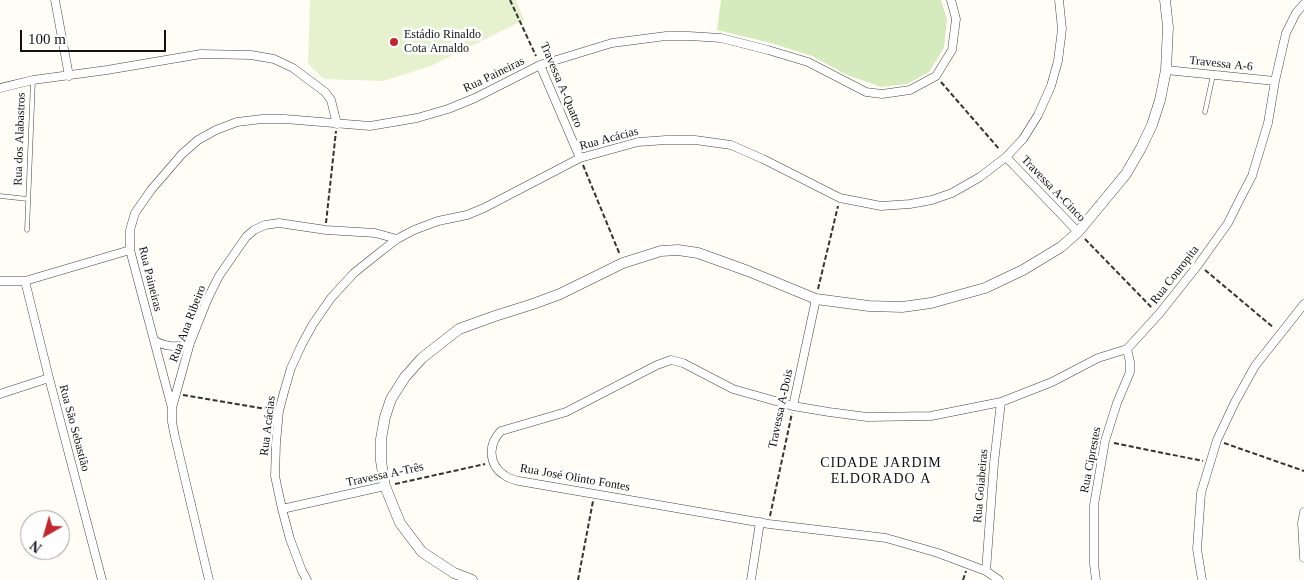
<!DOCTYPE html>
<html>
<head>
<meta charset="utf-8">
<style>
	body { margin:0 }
	#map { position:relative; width:1304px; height:580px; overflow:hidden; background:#fffdf5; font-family:Georgia,serif }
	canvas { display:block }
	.north { position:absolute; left:20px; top:510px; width:50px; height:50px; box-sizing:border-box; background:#fff; border:1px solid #a0a0a0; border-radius:50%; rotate:218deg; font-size:14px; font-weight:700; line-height:20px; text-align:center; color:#111 }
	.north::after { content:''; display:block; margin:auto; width:18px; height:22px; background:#c4262e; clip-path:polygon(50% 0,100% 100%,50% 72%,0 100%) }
	.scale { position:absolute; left:20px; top:30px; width:146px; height:22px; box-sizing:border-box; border:2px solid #111; border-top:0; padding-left:6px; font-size:15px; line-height:18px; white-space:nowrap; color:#111; -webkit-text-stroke:4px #fff; paint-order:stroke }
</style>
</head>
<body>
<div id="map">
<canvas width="1304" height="580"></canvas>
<div class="north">N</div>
<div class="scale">100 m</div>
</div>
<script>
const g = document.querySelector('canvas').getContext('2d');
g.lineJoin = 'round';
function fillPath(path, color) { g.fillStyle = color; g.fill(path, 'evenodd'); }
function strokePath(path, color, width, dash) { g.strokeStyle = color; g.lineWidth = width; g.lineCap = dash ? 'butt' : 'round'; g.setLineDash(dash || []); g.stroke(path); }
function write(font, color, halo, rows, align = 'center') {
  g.font = font + ' Georgia,serif'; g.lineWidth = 5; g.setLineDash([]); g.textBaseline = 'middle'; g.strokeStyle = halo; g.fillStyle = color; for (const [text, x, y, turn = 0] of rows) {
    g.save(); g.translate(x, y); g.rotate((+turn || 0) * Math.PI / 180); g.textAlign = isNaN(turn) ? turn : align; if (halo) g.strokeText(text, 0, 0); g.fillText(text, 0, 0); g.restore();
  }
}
const green = new Path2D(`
	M721,0H941L947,19L944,48L929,72L907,84L881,87L847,75L812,56L771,43L717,30Z`);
const pitch = new Path2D(`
	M310,0H516L524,20L461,51V53H457L431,66L383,81L324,79L308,64Z`);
const path = new Path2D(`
	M510,0L536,56
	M941,82L1000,150
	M583,165L620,255
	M326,223L336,131
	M1085,239L1153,309
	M1205,270L1274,328
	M818,289L838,206
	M183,395L272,410
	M1114,443L1203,461
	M1224,443L1304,471
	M395,484L485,464
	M770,516L792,413
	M578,580L593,501
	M963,580L966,571`);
const service = new Path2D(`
	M1205,112L1213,75
	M0,196L28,199
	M27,230L33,80`);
const minor = new Path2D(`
	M55,0L69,76
	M540,65L580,158
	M1166,70L1275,81
	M0,88L33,80L107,70L201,54L251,55L274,59L293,68L325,92L331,100L337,124
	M1006,157L1078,232
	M0,281H25L130,250
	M25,281L49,378L102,580
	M155,341C167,347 177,348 190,343
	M0,394L49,378
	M793,406L816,299
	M172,408L130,250V230L135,213L151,190L182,154L198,140L216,130L237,122L262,119H285L370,126L417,118L448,109L475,98L540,65L612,43L666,36H689L721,38L768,50L808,62L866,92L882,94L910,90L936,76L952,50L956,19L951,0
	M282,509L385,486
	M1304,512L1302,523L1304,558
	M986,571L994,463L1001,402
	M209,580L175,437L172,422V408L190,343L208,298L219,276L246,237L254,230L265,225L279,223L326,230L375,233L397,239
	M307,580L302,571L290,539L282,509L275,476L276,443L279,411L284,392L291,368L302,344L313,324L331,298L354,273L379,253L397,239L414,230L438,221L467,215L484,208L580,158L638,142L666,140H695L731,145L763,159L840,198L881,206L910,204L932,200L952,193L980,177L1006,157L1023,139L1038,115L1051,86L1058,61L1062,29L1059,0
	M751,580L760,522
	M999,580L986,571L938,553L886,538L769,524L519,481C514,480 508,478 504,475C488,464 488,444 501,431L566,412L657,365L671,360L683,363L733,389L793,406L829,412L867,417L931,416L1001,402L1052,382L1098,358L1127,349L1159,314L1198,265L1228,223L1240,199L1252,176L1268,123L1275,81L1286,33L1296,13L1304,4
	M1096,580L1094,564V505L1105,441L1117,403L1130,372V362L1127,349
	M1202,580L1197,549L1201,493L1217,440L1235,402L1255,366L1304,304`);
const tertiary = new Path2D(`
	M472,580L454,573L422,552L400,523L385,486L381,461V439L385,417L391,399L405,377L422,358L459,329L495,316L533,304L560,294L623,263L661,251L678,250L698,253L748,271L816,299L869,306L902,307L931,303L985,288L1023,270L1061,247L1078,232L1126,174L1141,148L1152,125L1160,100L1166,70L1168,27L1165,0`);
const markers = [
	[394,42,5,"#c4262e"]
];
const poiNames = [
	["Estádio Rinaldo",404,35],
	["Cota Arnaldo",404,49]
];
const streetNames = [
	["Travessa A-6",1221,64,6],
	["Rua Paineiras",494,75,-26],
	["Travessa A-Quatro",561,85,67],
	["Rua dos Alabastros",20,139,-88],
	["Rua Acácias",609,139,-15],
	["Travessa A-Cinco",1053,189,46],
	["Rua Couropita",1175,275,-52],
	["Rua Paineiras",150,279,76],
	["Rua Ana Ribeiro",188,324,-69],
	["Travessa A-Dois",781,409,-78],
	["Rua Acácias",268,426,-83],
	["Rua São Sebastião",74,428,75],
	["Rua Ciprestes",1091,460,-79],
	["Travessa A-Três",385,475,-12],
	["Rua José Olinto Fontes",575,478,10],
	["Rua Goiabeiras",981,486,-85]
];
const neighbourhoodNames = [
	["CIDADE JARDIM",881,463],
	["ELDORADO A",881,479]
];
fillPath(green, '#d5ebbd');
fillPath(pitch, '#e6f2cf');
strokePath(service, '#444', 5);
strokePath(minor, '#444', 9);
strokePath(tertiary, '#444', 11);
strokePath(path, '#333', 2, [5, 2.5]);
strokePath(service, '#fff', 4);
strokePath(minor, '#fff', 8);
strokePath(tertiary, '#fff', 10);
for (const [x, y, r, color] of markers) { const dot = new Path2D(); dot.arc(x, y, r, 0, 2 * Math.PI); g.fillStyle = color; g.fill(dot); strokePath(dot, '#fff', 2); }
write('12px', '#111', '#fff', poiNames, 'left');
write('12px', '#111', '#fff', streetNames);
g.letterSpacing = '1px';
write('14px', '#111', '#fff', neighbourhoodNames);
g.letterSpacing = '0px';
</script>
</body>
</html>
